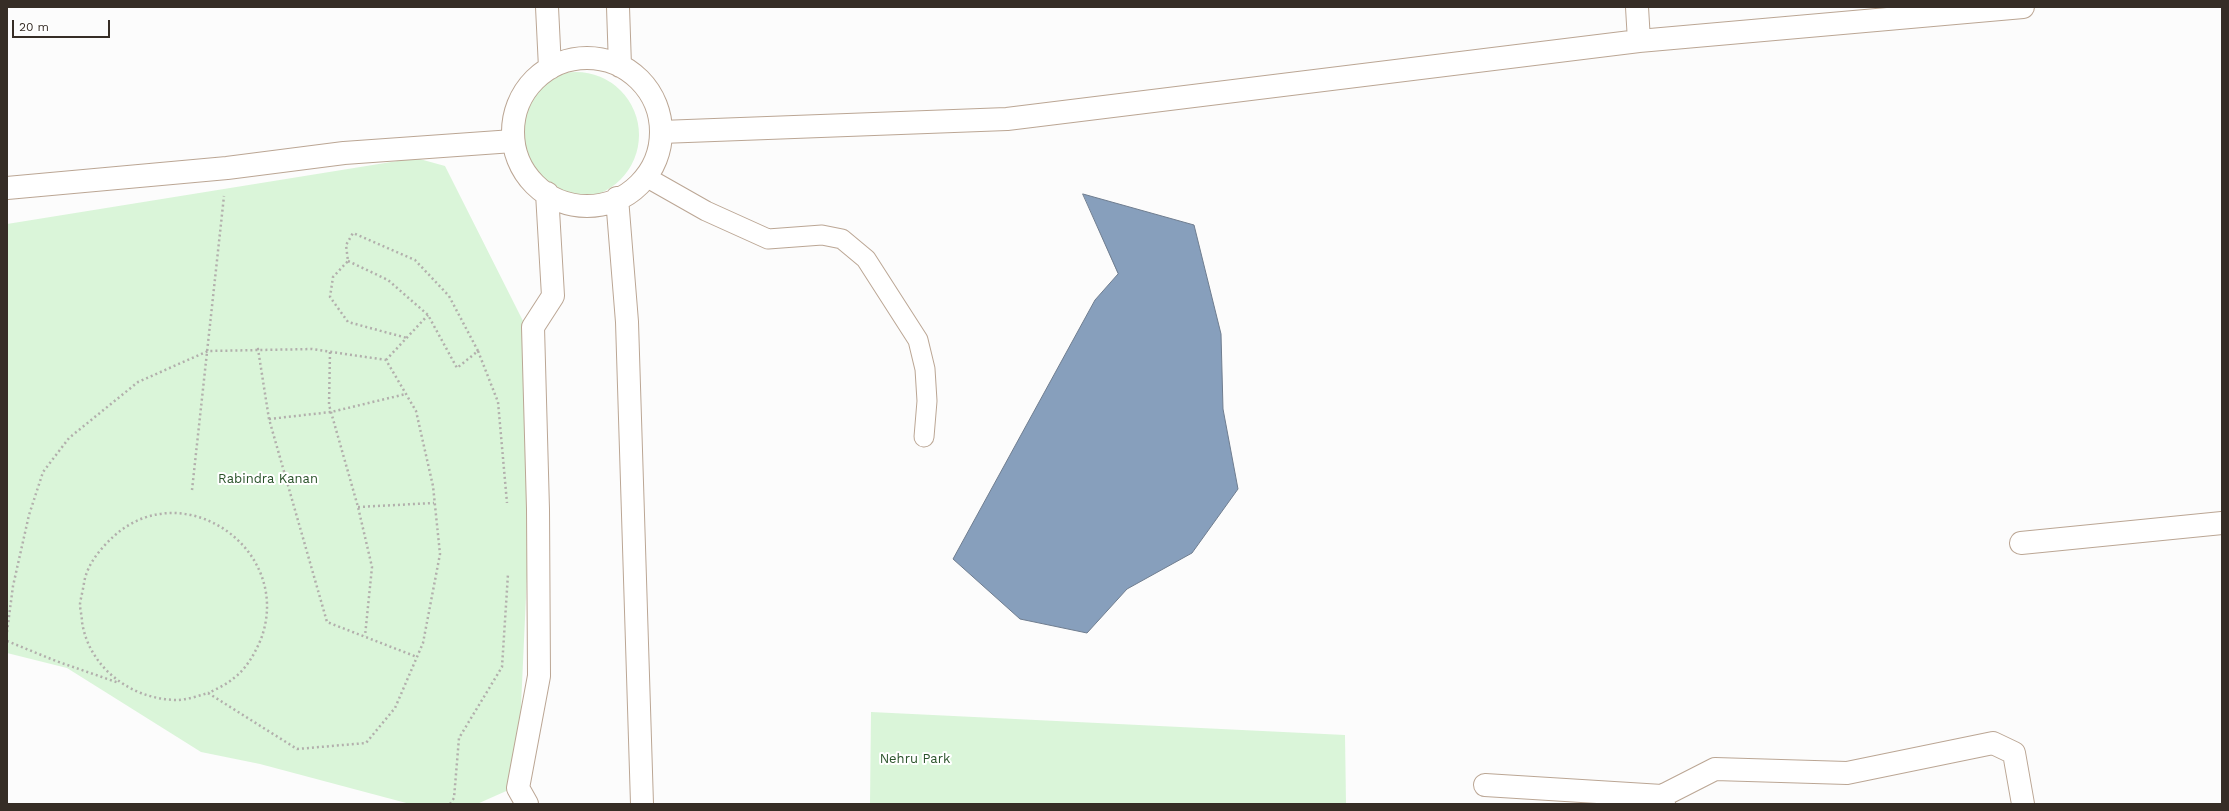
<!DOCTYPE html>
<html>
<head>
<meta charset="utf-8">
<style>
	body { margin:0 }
	#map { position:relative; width:2229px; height:811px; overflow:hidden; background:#fcfcfc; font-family:"Work Sans",sans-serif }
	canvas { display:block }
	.frame { position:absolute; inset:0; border:8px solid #362d26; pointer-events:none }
	.scale { position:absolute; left:12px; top:20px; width:98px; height:18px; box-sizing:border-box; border:2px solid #362d26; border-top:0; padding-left:5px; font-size:12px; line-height:14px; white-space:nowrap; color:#362d26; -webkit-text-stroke:3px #fff; paint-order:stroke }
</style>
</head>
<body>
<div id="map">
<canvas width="2229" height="811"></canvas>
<div class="frame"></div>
<div class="scale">20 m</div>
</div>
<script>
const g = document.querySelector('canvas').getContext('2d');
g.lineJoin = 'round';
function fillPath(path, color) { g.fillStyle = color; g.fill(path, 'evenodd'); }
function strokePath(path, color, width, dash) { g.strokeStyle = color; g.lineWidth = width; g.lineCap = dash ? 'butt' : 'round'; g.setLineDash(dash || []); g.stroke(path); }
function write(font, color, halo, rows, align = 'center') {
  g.font = font + ' "Work Sans",sans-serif'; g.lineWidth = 4; g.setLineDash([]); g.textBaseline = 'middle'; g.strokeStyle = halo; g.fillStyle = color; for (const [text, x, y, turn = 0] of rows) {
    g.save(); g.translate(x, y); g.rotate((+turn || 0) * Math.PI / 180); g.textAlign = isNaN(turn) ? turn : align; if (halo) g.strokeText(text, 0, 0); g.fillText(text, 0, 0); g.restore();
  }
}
const green = new Path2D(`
	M513 135a63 63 0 1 1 126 0a63 63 0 1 1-126 0Z
	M416,158L445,166L525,325L530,509L520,728L513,788L477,804H410L260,764L201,752L67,668L7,653V224Z
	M871,712L1345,735L1346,804H870Z`);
const water = new Path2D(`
	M1083,194L1194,225L1221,334L1223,409L1238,489L1192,553L1127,589L1087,633L1020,619L953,559L1095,300L1118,274Z`);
const path = new Path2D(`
	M348,261L388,280L428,315L457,368L478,351L449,296L415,260L353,233L346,245L348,261L333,277L330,297L348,322L407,338
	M259,349H258L269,419L327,622L417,657
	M478,351L498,402L507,503
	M330,352L329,405L358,507L372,567L365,636
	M386,360L428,315
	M269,419L331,412L406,394
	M192,490L224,196
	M358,507L434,503
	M7,632L13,586L29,515L43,472L69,438L138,382L208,351L312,349L386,360L416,411L433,486L440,554L423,643L395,708L366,743L297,749L208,693C198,696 186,700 176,700C130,699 89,667 82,622C82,616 80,610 80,604C81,597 83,590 84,583C87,564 101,548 114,536C184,473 294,550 261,639C255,653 247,668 234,678C227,684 217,689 208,693
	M7,641L56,661L119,683
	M450,804L454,798L459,738L502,667L508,574`);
const lane = new Path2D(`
	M646,177L706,211L768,239L822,235L842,239L866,259L918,340L925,369L927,401L924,437`);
const street = new Path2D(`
	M1637,7L1639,41
	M661,132L1007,119L1639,41L2023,7
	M2021,543L2222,523
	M1485,785L1662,796L1664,804
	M1662,796L1715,769L1847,773L1993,743L2014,753L2023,804`);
const secondary = new Path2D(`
	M7,188L227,168L344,153L513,141`);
const primary = new Path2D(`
	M547,7L550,68
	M618,7L620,66
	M513 132a74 74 0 1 1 148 0a74 74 0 1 1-148 0Z
	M617,198L627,322L642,804
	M527,804L518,788L539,676L538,509L533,327L553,296L547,193`);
const parkNames = [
	["Rabindra Kanan",268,479],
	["Nehru Park",915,759]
];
fillPath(green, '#daf5d9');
fillPath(water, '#879fbc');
strokePath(water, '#6f7d8f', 1);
strokePath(lane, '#bba694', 21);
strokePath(street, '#bba694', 24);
strokePath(secondary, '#bba694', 24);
strokePath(primary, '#bba694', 24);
strokePath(path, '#b2afac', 2.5, [2, 3]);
strokePath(lane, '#fff', 19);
strokePath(street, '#fff', 22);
strokePath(secondary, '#fff', 22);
strokePath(primary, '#fff', 22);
write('13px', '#2a532a', '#fff', parkNames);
</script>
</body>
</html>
